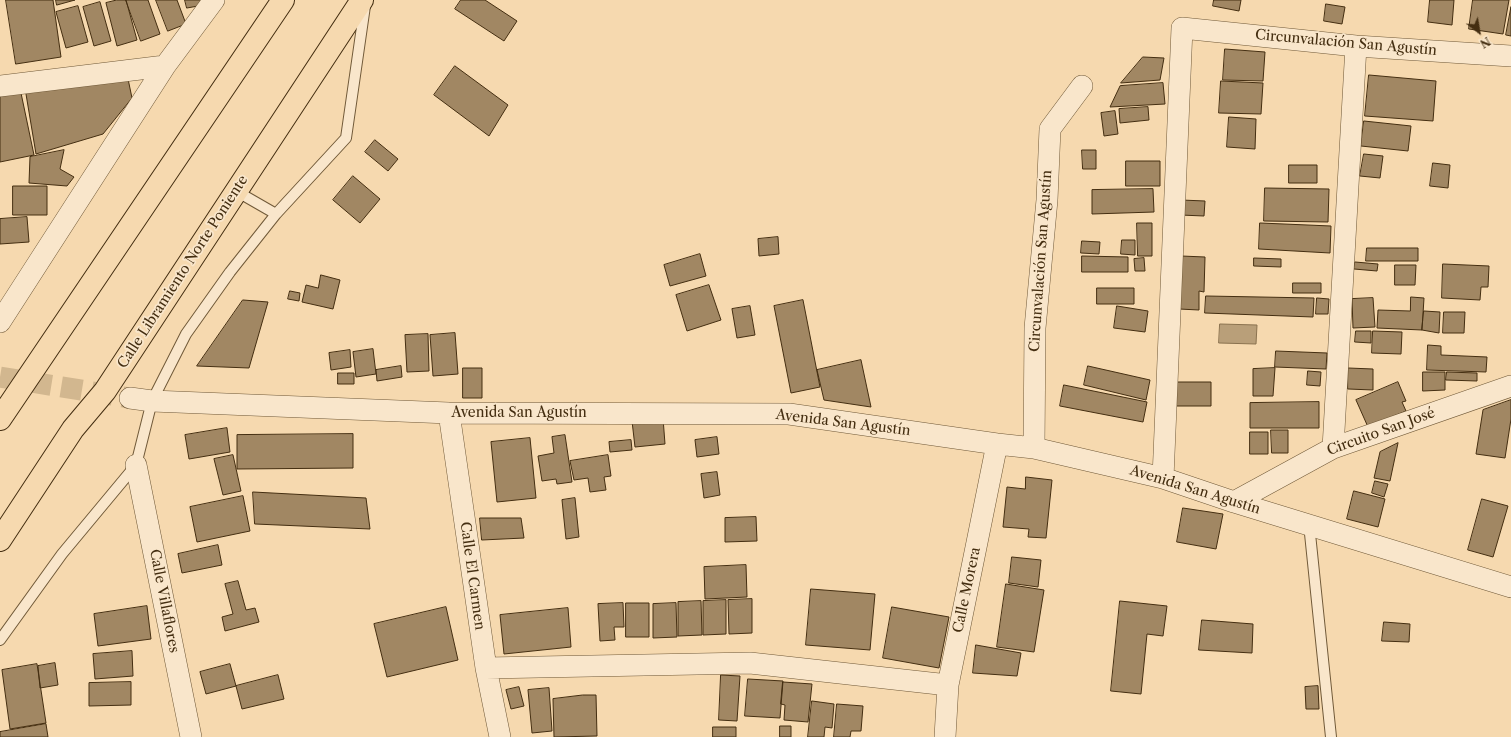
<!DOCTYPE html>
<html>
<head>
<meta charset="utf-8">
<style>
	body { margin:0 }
	#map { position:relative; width:1511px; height:737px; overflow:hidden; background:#f6d9af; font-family:"Libre Caslon Text",serif }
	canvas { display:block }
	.north { position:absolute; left:1459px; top:12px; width:40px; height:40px; -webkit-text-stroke:3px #f9e6cb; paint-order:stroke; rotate:149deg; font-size:11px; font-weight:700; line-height:16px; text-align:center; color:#442e11 }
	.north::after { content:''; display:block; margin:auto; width:14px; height:18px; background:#442e11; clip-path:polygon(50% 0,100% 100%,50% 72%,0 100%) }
</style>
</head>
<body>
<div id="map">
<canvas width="1511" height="737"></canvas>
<div class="north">N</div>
</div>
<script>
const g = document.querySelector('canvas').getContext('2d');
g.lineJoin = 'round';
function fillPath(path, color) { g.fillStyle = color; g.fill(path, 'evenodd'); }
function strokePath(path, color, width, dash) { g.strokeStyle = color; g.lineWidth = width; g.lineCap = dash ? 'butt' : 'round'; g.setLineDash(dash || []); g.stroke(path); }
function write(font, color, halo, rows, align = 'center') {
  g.font = font + ' "Libre Caslon Text",serif'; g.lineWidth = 3.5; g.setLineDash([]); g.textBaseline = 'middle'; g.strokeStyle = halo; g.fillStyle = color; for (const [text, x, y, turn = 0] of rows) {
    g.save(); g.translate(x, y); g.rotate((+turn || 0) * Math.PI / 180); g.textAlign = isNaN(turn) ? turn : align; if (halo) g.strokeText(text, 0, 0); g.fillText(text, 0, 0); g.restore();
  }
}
const water = new Path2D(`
	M1220,324L1257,325L1256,344L1219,343Z`);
const building = new Path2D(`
	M6,0H53L61,57L16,64Z
	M56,0H75L57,5Z
	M117,0H126L137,40L117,46L106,3Z
	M126,0H148L160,34L141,41Z
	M156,0H177L186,24L168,31Z
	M185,0H203L198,6L187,8Z
	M461,0H485L517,21L504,41L455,9Z
	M1214,0H1241L1239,11L1213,6Z
	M1430,0H1454L1452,25L1428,22Z
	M1473,0H1509L1503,34L1469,29Z
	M100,2L111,41L94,46L83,7Z
	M1326,4L1345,7L1342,24L1324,21Z
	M78,6L88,42L66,48L56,12Z
	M1511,7V36L1506,35Z
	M1225,49L1265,52L1263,81L1223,80Z
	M1143,57L1164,58L1160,80L1121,83Z
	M455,66L508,105L489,136L434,95Z
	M127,74L132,98L103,134L36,154L25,88Z
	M1369,75L1436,81L1433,121L1365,116Z
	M1221,81L1263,83L1261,114L1219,113Z
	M1163,83L1165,104L1110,107L1120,86Z
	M21,93L34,155L0,162V97Z
	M1148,107L1149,120L1120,123L1119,109Z
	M1115,111L1118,134L1104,136L1101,113Z
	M1229,117L1256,119L1255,149L1227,147Z
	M1364,121L1411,126L1408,151L1361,146Z
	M375,140L398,159L388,171L365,152Z
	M64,150L60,169L74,177L67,186L29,183L30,157Z
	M1082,150H1096V169H1083Z
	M1364,154L1383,156L1380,178L1360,176Z
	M1126,161H1160V186H1126Z
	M1433,163L1450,165L1448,188L1430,186Z
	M1289,165H1317V183H1289Z
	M353,176L380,199L360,223L333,200Z
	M13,186H47V215H13Z
	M1265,188L1329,189L1328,222L1264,221Z
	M1153,189L1154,212L1092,214V190Z
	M1181,200L1205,201L1204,216L1180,215Z
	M27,217L29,242L0,244V219Z
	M1137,223H1152V256H1138Z
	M1260,223L1331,226L1330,253L1259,249Z
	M778,237L779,254L759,256L758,239Z
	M1122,240H1135V255L1121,254Z
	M1082,241L1100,242L1099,254L1081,253Z
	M1367,248H1418V261H1366Z
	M700,254L706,276L670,286L664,265Z
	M1082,256L1128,257V272H1082Z
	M1181,256L1205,257L1204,292L1199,291V310L1179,309Z
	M1144,258L1145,271H1135L1134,259Z
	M1254,258L1281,259V267L1254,266Z
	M1355,262L1378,264L1377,271L1354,269Z
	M1443,264L1489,266L1488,287H1481L1480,300L1442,298Z
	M1395,265H1416L1415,285H1395Z
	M321,275L340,280L333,309L302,302L306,285L318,288Z
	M1293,283H1321V293H1293Z
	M709,285L721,320L687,331L676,295Z
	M1097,288H1134V304H1097Z
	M290,291L300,293L299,301L288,299Z
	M1206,296L1314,298L1313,317L1205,313Z
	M1411,297L1424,298L1422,330L1377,328L1378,310L1410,311Z
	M1317,298L1329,299L1328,314H1316Z
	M1373,298L1375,327L1353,328L1352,299Z
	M243,300L268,302L249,368L197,366Z
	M803,300L820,387L791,393L774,306Z
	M750,306L755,335L737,338L732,309Z
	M1117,306L1148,311L1145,332L1114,328Z
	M1424,311L1440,312L1439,333L1422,330Z
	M1444,312H1465L1464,333H1443Z
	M1356,331H1371V343L1355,342Z
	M1373,331L1402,332L1401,354L1372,353Z
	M455,333L458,374L433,376L430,335Z
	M428,334L429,371L407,372L405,335Z
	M1428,345L1441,346V355L1487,357L1486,372L1427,370Z
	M373,349L376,374L356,377L353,352Z
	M350,350L351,367L331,370L329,353Z
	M1276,351L1327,353L1326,369L1275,367Z
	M861,360L871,407L824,400L817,370Z
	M401,366L402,377L377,381L376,370Z
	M1088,366L1150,380L1146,400L1084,385Z
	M463,368H482V398H463Z
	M1275,368L1273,396H1253V369Z
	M1348,368L1373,369V390L1348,389Z
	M1308,371L1321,372L1320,386L1307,385Z
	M1423,372H1445V390L1423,391Z
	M1447,372L1477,373V381L1446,380Z
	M338,373H354V384H338Z
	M1173,382H1211V406H1173Z
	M1398,382L1406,401L1402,402L1406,411L1368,427L1356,400Z
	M1064,385L1147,402L1143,422L1060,406Z
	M1511,400V419L1505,458L1476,454L1483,410Z
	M1319,402V428H1250V403Z
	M663,418L665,444L635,447L632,421Z
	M227,428L230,452L189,459L185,435Z
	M1271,430H1288V453H1272Z
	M1250,432H1268V454H1250Z
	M353,434V468L237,469V435Z
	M565,435L572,482L557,484L556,479L542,481L538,456L554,453L552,437Z
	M717,437L719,454L697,457L695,440Z
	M530,438L536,498L497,502L491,442Z
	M631,440L632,450L610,452L609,442Z
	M1398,443L1390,481L1374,478L1380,452Z
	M233,455L241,491L223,495L214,459Z
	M608,455L611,476L604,477L606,490L590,492L588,478L574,480L570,461Z
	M717,472L720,495L704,498L701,474Z
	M1026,477L1052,480L1046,538L1028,537L1029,529L1003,527L1007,487L1025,489Z
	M1375,481L1388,484L1384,497L1372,493Z
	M1354,491L1385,499L1378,527L1347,519Z
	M253,492L366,498L370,529L255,524Z
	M243,496L250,531L197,542L190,507Z
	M575,498L579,537L566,539L562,500Z
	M1482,499L1508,506L1493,557L1468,550Z
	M1183,508L1223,514L1216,549L1177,542Z
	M756,517L757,541L725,542V518Z
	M480,518H521L524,538L482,540Z
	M218,545L222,565L182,573L178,554Z
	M1012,557L1041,560L1038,587L1009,583Z
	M746,565L747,597L705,599L704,567Z
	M238,581L246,610L255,608L259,622L225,631L222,617L233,614L225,584Z
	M1006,584L1044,590L1034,652L997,647Z
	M811,589L875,594L870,650L806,645Z
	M752,599V633L729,634L728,600Z
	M726,600V634L703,635V601Z
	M701,601L702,635L678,636V602Z
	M1120,601L1167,606L1163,636L1147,634L1141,694L1111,691Z
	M623,603L624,627H614L615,640L600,641L598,604Z
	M626,603H649V637H626Z
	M676,603L677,637L653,638V604Z
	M147,606L151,639L98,646L94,614Z
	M446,607L458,660L387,677L374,624Z
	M892,607L949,617L939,668L883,658Z
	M568,608L571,647L504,654L500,615Z
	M1202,620L1253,624L1252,653L1199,650Z
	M1384,622L1410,624L1409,642L1382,641Z
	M976,645L1021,653L1017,676L973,673Z
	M132,651L133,676L95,679L93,654Z
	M55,663L58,685L40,688L38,666Z
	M37,664L46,723L10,729L2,670Z
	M230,664L236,686L206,694L200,672Z
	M278,675L284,699L242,709L236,686Z
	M721,675L740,676L737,721L719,720Z
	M748,679L783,681L780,718L745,716Z
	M131,682V705L89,706V683Z
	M783,682L812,684L808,722L784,720L785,705L781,704Z
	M1318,686L1319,709H1306L1305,687Z
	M519,687L524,706L511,709L506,690Z
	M549,688L552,731L532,733L528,690Z
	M583,695H596L597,736L554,737L553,699Z
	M812,701L834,704L832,728L825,727L824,737H808Z
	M837,704L863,706L861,731H851L850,737H834Z
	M46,724L48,737H0V732Z
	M780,726H791V737H780Z
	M713,727H736V737H713Z`);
const minorTunnel = new Path2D(`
	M0,377L130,398`);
const service = new Path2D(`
	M236,191L276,214
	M1309,524L1331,737
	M0,640L62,554L136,465L152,401L186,334L230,272L276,214L346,138L365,6`);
const minor = new Path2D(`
	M0,86L165,66
	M0,322L165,66L214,0
	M130,398L152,401L449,413L789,414L997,444L1034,448L1163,478L1234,502L1511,587
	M449,413L486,668L500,737
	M1034,448L1035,328L1047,200L1050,129L1082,86
	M1333,448L1356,46
	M136,465L191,737
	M1163,478L1182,28L1356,46L1511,56
	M1234,502L1333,448L1511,386
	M486,668L750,663L948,685
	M945,737L948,685L997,444`);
const trunk = new Path2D(`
	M0,419L283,0
	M0,540L73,429L105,391L362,0`);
const streetNames = [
	["Circunvalación San Agustín",1346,43,5],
	["Circunvalación San Agustín",1041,261,-86],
	["Calle Libramiento Norte Poniente",183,272,-57],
	["Avenida San Agustín",519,413],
	["Avenida San Agustín",843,423,7],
	["Circuito San José",1381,432,-20],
	["Avenida San Agustín",1195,490,17],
	["Calle El Carmen",472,576,82],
	["Calle Morera",967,590,-78],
	["Calle Villaflores",164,601,79]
];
fillPath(water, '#b99f79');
strokePath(water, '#8a724f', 1);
fillPath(building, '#a18763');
strokePath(building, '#442e11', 1);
strokePath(minorTunnel, '#d2b78f', 21, [21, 10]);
strokePath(service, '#705938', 12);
strokePath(minor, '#705938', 22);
strokePath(trunk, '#442e11', 24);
strokePath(service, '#f9e6cb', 10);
strokePath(minor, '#f9e6cb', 21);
strokePath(trunk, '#f6d9af', 22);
write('14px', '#442e11', '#f9e6cb', streetNames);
</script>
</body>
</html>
